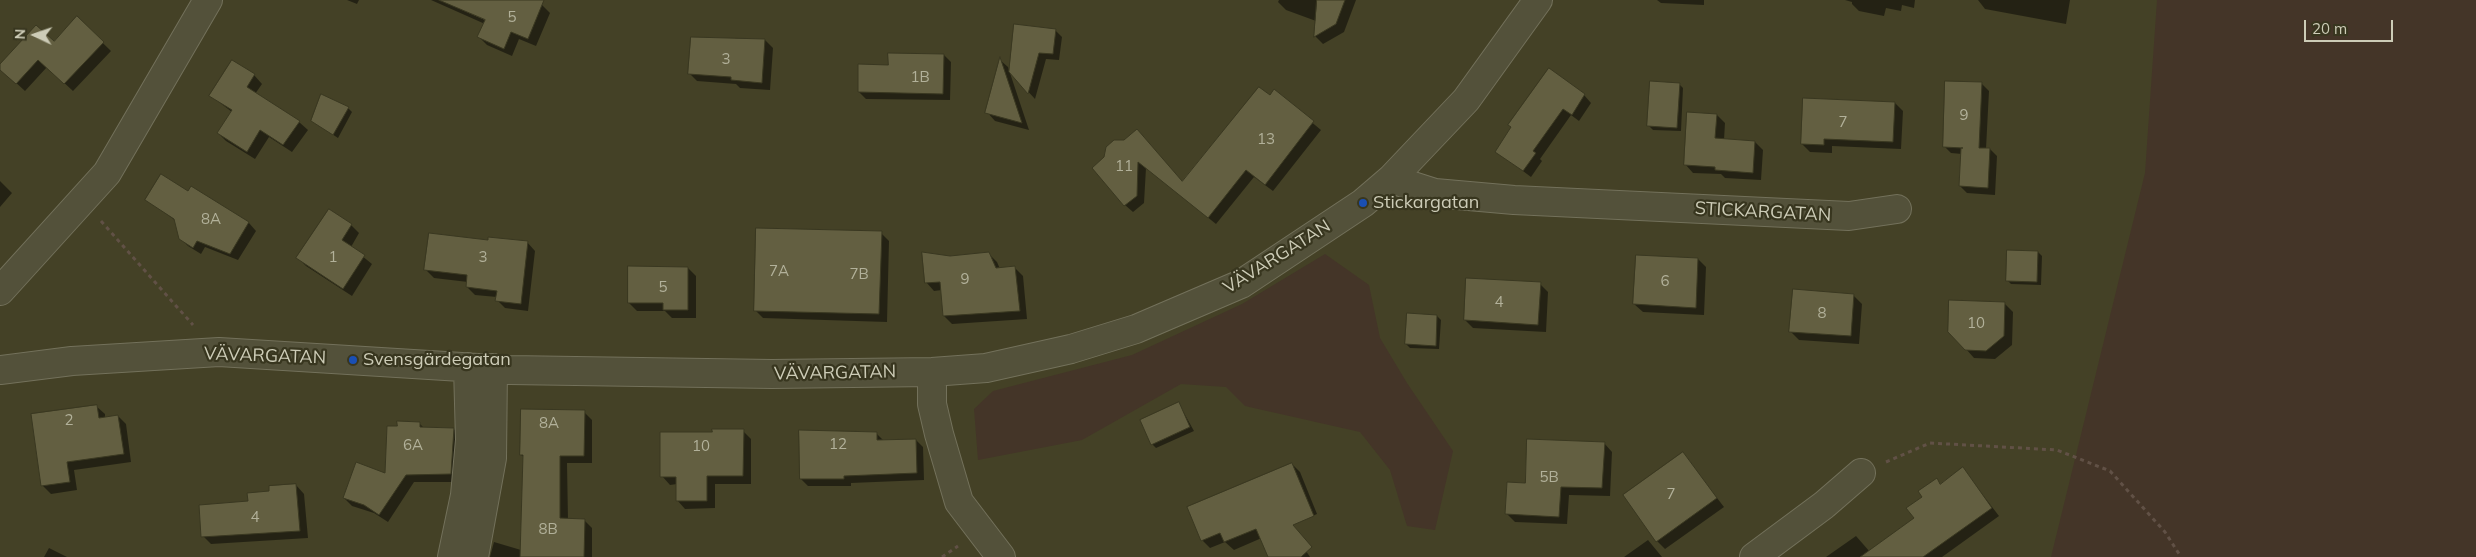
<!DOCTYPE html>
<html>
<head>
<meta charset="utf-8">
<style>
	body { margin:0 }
	#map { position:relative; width:2476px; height:557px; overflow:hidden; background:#444126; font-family:Mulish,sans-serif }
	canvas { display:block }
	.north { position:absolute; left:10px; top:10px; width:50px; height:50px; -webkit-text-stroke:4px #38361f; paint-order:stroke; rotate:273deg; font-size:14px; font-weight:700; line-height:20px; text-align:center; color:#cdccb7 }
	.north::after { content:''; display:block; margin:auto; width:18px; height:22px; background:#cdccb7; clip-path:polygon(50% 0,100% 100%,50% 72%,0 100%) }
	.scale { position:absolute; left:2304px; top:20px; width:89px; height:22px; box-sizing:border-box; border:2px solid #cdccb7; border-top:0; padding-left:6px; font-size:15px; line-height:18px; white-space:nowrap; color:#cdccb7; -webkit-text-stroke:4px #38361f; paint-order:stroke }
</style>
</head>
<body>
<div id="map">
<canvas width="2476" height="557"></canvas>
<div class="north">N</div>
<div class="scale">20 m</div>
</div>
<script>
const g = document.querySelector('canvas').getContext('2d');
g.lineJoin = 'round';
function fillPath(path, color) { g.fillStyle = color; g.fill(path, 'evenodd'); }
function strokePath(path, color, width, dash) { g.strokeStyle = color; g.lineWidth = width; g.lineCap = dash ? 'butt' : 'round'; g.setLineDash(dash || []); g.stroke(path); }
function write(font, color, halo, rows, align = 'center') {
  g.font = font + ' Mulish,sans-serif'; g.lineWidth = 4.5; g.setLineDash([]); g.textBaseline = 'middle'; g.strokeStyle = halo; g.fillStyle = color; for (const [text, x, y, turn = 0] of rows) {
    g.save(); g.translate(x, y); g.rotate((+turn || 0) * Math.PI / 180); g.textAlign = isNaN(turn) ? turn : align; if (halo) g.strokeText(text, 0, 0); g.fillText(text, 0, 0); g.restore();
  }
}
const green = new Path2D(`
	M2157,0H2476V557H2051L2145,173Z
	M1325,254L1369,285L1380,338L1407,383L1453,451L1435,530L1407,526L1390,470L1360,432L1245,406L1226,387L1181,384L1082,440L978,460L974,409L993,391L1132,355L1242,304Z`);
const shadow = new Path2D(`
	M347,0H359L357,4Z
	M431,0H531L542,5L550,13L536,46L519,39L512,56L487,45L479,37L485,24Z
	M1279,0H1356L1344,32L1323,44L1315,36L1316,21L1286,10L1278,2Z
	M1657,0H1704V5L1661,3Z
	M1845,0H1915L1914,8L1902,5L1901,11L1886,8L1884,16L1859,11L1852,4V2Z
	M1978,0H2070L2066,24L1985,9Z
	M77,18L111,51L73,91L47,67L25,91L0,68V66L54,43Z
	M1055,30L1062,37L1059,60L1046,59L1035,99L1010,72Z
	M735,38L765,40L773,48L770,90L740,88L736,84L697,81L689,73L735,41Z
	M944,55L951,62L950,100L866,99L859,92Z
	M1000,60L1008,67L1029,130L995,121L987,112Z
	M254,75L262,84L255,94L299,122L308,130L292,152L269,137L255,159L226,141L218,133L232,112L211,96Z
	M1981,83L1989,91L1986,149H1990L1997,156L1995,195L1967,193L1960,186L1962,154L1951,153L1944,146Z
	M1679,84L1683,88L1681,131L1653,130L1649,126Z
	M1274,91L1321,130L1273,191L1254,177L1216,224L1146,168L1144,203L1133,212L1125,205L1105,158L1107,148L1183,182Z
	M1584,95L1591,103L1579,121L1571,115L1540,159L1542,161L1531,177L1496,151Z
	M1895,103L1903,111L1901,149L1832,146V153L1810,152L1802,144Z
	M348,108L352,112L338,138L312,121Z
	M1717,115L1725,123L1724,140L1755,142L1763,150L1761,180L1725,178L1721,174L1693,173L1685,164Z
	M0,181L12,193L0,207Z
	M192,187L249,223L256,231L238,260L205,247L201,254L188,246L180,238L176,221L146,199L188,193Z
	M351,225L359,233L351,247L372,264L352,296L306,266L298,258Z
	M881,233L889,241L887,322L763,318L755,310Z
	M489,241L527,242L535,251L528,311L505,308L497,300V297L475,295L467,287L468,282L434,278L426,270Z
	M2038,252L2042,256L2041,285L2011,284L2007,280Z
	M988,253L997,262L1000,269L1015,268L1023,276L1027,319L952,324L944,316L942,290L934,291L926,282L950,257Z
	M1698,259L1706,267L1704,315L1643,312L1634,304Z
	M688,268L696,276V318H672L665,311H637L629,303Z
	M1540,284L1548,292L1546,332L1473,328L1465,320Z
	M1853,295L1862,304L1859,344L1799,340L1791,332Z
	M2005,304L2013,312L2012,345L1995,359L1974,358L1966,349Z
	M1437,316L1441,320L1439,349L1410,348L1406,344Z
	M1179,404L1194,431L1156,448L1152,444Z
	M96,406L105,414V418L118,416L126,424L131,462L74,470L77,490L51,494L43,486Z
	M584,412L592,420V463H567L568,520H584L592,528V557H490L494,542L521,550L524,457L521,455Z
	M419,423L425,429H454L462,438L459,482H414L388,522L374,513L352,506L344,498L387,475Z
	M743,431L751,439V484H715V508L685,509L677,500V484L670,485L662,476L714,433Z
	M877,434L884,441L916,440L923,447L924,480L851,483V486H808L801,479Z
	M1604,443L1612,452L1610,496L1569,495L1567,524L1515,522L1507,514L1526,485Z
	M1683,454L1724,507L1665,549L1657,541Z
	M1292,464L1300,472L1317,514L1234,550L1225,542L1210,548L1202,540Z
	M1963,469L1999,516L1942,557H1826L1856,536L1870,552L1916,519L1924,497L1936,480L1941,485Z
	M296,485L304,494L308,538L211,544L203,536L249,502L270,493Z
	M1648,540L1662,557H1624Z
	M49,548L67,557H44Z
	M1306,551L1310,557H1281Z`);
const building = new Path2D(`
	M439,0H544L528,39L511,32L504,49L477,37L485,20Z
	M1317,0H1345L1336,24L1314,37Z
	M77,16L104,42L64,84L38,60L16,84L0,70V64L36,25L54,41Z
	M1014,24L1056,29L1053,54L1039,53L1028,94L1009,72Z
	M691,37L765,39L762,83L731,80V77L688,74Z
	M888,53L944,54L943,94L858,92V64L888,65Z
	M1000,57L1022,123L985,113Z
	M232,60L255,74L247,87L300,121L283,145L260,130L247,152L217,133L232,110L209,96Z
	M1549,68L1585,94L1572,115L1563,109L1533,151L1536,153L1523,171L1495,152L1511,127L1508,125Z
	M1650,81L1680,83L1677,128L1647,126Z
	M1945,81L1982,82L1979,148H1990L1988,188L1959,186L1961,148H1963L1943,147Z
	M1259,87L1270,95L1274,89L1314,121L1265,185L1246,170L1208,218L1138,162L1137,196L1124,206L1092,168L1104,157L1106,147L1114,140H1124L1137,129L1182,181Z
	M321,94L349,107L333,135L311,121Z
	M1803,98L1895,102L1893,142L1824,139V145L1801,144Z
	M1687,112L1717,114L1715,138L1755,141L1753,173L1715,170V167L1684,165Z
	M161,174L188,191L191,186L249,222L230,254L197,241L193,248L179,239L174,219L145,200Z
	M329,209L352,224L342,240L365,255L343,289L296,258Z
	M756,228L882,231L879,314L754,311Z
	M429,233L488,240V237L528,241L521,304L495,301L497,291L466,287L467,275L424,270Z
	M2007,250L2038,251L2037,282L2006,281Z
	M922,252L950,256L989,252L996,268L1015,266L1020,311L943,316L940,282L925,283Z
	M1636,255L1698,258L1696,308L1633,304Z
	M628,266L688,267V310H663V303H628Z
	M1466,278L1541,282L1538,325L1464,320Z
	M1793,289L1854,294L1851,336L1789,332Z
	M1949,300L2005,302L2004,336L1986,351L1965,350L1948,332Z
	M1407,313L1437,315L1436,346L1405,344Z
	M1179,402L1190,427L1151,445L1140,420Z
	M97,405L99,418L118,415L124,454L67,462L70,482L41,486L31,414Z
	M521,409L585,410L584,456H560V518L585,519L584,557H520L523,455H520Z
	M397,421L420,422V427L454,428L451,474L406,475L379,515L364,505L343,498L356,462L385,473L387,426H397Z
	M712,429H744L743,476H707V501H676V477H660V432H712Z
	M799,430L877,432V440L916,439L917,473L844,476V479H800Z
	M1527,439L1605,442L1602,488L1561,487L1559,517L1505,514L1507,482L1525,483Z
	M1683,452L1717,498L1656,542L1623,495Z
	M1292,463L1314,516L1293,525L1312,547L1301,557H1268L1256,529L1224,542L1220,533L1201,541L1187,507Z
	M1963,467L1992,508L1923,557H1860L1914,518L1906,508L1922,497L1918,491L1937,478L1940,484Z
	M296,484L300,531L201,537L199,505L248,501L247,493L269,491V486Z`);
const path = new Path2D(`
	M101,221L193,325
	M1886,462L1930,443L2057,450L2110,471L2165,532L2181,557
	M942,557L958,546`);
const minor = new Path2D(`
	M1391,179L1435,193L1514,200L1849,216L1897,209
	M0,291L107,173L208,0
	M0,370L72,361L219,352L510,370L772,374L932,372L986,368L1071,349L1136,329L1241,284L1363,203L1391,179L1466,100L1538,0
	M932,372V404L939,434L959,502L1001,557
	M452,557L465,495L470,440L468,367
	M474,557L492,458L493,368
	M1754,557L1824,505L1861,473`);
const markers = [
	[1363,203,5,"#1a4fb4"],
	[353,360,5,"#1a4fb4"]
];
const numberNames = [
	["5",512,17],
	["3",726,59],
	["1B",920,77],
	["9",1964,115],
	["7",1843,122],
	["13",1266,139],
	["11",1124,166],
	["8A",211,219],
	["1",333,257],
	["3",483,257],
	["7A",779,271],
	["7B",859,274],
	["9",965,279],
	["6",1665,281],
	["5",663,287],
	["4",1499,302],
	["8",1822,313],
	["10",1976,323],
	["2",69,420],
	["8A",549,423],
	["12",838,444],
	["6A",413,445],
	["10",701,446],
	["5B",1549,477],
	["7",1671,494],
	["4",255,517],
	["8B",548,529]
];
const poiNames = [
	["Stickargatan",1373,203],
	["Svensgärdegatan",363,360]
];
const streetNames = [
	["STICKARGATAN",1763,212,3],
	["VÄVARGATAN",1277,257,-32],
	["VÄVARGATAN",265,356,2],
	["VÄVARGATAN",835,373,-1]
];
fillPath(green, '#443528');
fillPath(shadow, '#0007');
fillPath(building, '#635f41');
strokePath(building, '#3a3821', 1);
strokePath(minor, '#73715b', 30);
strokePath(path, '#615146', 3, [4, 4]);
strokePath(minor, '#53513a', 28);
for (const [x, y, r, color] of markers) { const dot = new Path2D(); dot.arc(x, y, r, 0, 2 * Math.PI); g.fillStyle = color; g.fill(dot); strokePath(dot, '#38361f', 2); }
write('15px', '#b2b19a', null, numberNames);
write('18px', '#cdccb7', '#38361f', poiNames, 'left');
write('18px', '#cdccb7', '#38361f', streetNames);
</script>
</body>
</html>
